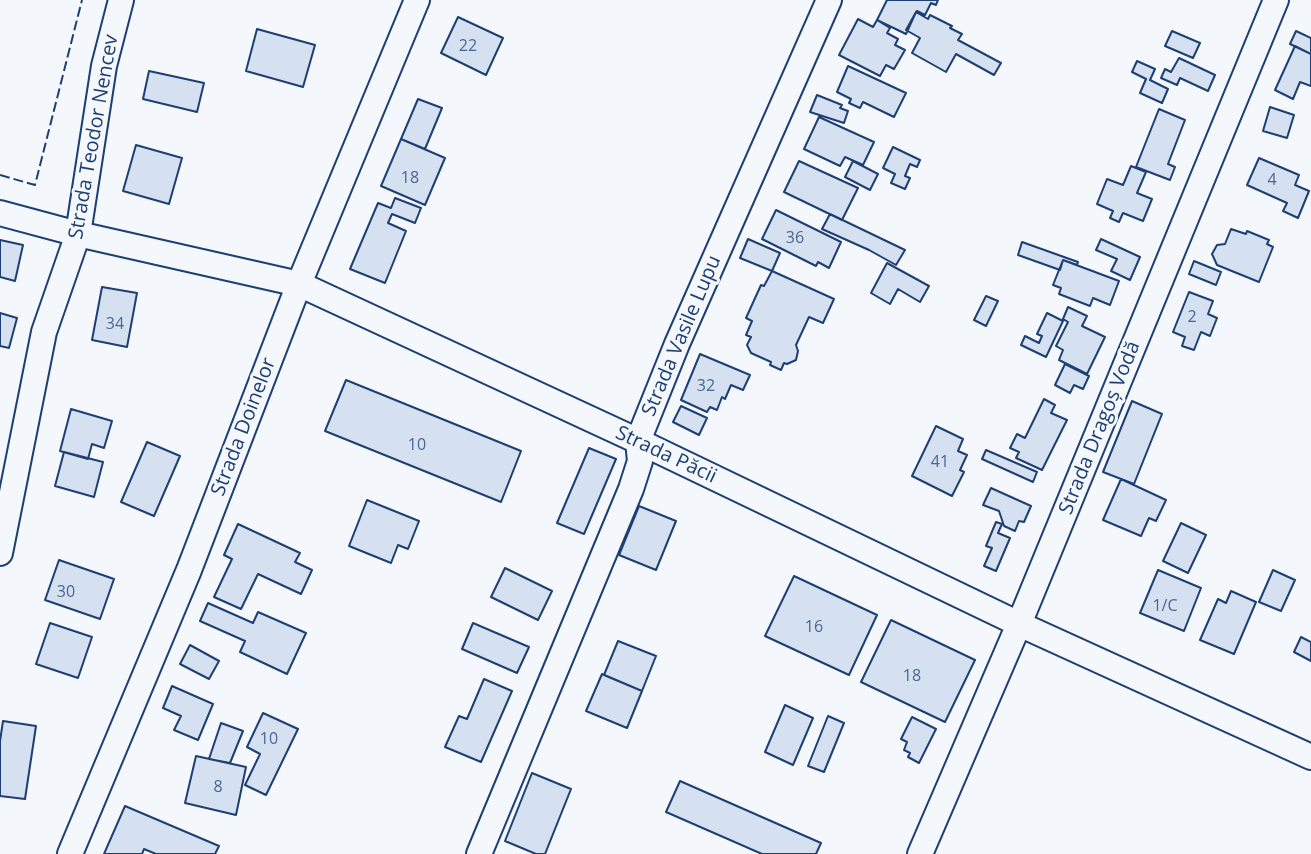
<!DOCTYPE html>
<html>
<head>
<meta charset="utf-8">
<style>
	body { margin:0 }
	canvas { display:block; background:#f4f7fb }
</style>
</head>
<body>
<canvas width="1311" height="854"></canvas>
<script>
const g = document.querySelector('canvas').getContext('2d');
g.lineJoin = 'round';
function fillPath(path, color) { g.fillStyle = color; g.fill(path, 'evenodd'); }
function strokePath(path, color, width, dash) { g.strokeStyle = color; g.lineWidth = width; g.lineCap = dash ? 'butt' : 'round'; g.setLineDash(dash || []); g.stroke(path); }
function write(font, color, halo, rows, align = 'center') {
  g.font = font + ' "Open Sans",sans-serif'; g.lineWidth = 6; g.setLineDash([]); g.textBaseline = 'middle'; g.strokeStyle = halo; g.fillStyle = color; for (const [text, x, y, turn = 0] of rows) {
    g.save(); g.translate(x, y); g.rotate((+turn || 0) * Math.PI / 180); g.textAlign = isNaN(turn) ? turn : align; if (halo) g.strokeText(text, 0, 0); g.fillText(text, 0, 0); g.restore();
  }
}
const building = new Path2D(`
	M887,0H938L936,5L931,3L925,15L917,11L916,12L906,34L877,20Z
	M916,12L928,19L930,15L952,26L950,28L962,34L958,40L1001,63L994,75L956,54L946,72L912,53L920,38L906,30Z
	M458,17L503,38L486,75L441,53Z
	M858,19L873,27L877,20L890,28L887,33L898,39L895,45L905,50L894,69L886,65L880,76L839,55Z
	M257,29L315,45L303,87L246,71Z
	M1172,31L1200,43L1193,58L1165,46Z
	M1296,31L1311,38V54L1290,44Z
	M1295,46L1311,54V86L1300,82L1293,99L1275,90Z
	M1179,58L1215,75L1208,91L1180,78L1177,85L1161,78L1165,69L1171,72Z
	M1137,61L1155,69L1150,80L1168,89L1162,103L1140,93L1146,79L1132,72Z
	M848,66L906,93L894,117L863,102L860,108L849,103L851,99L837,92Z
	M149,71L204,83L197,112L143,99Z
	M817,95L842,105L840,108L848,111L844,123L810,112Z
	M418,99L442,108L425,149L401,139Z
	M1270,107L1294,115L1287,138L1263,131Z
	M1159,109L1185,120L1168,164L1175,167L1170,180L1136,167Z
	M819,117L874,142L863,165L845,157L840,166L804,149Z
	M401,139L445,158L425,205L381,186Z
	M136,145L182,158L169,204L123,191Z
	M893,147L920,160L917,167L910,164L905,176L910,178L905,189L891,183L895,174L883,168Z
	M1259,158L1299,175L1295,185L1309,191L1298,218L1283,211L1287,203L1247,185Z
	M799,161L858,188L842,220L784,192Z
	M853,161L878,174L870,190L845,177Z
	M1131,166L1146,172L1137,193L1152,199L1143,221L1123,213L1119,222L1110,218L1113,211L1097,204L1107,179L1123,185Z
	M395,198L421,208L415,223L392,214L388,223L406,231L385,283L350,269L378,203L391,208Z
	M776,210L841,242L829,268L818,262L816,266L762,239Z
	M830,214L905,250L896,265L869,250L822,229Z
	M1231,229L1246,234L1247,231L1269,240L1267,244L1273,247L1259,282L1217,265L1212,254L1217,245L1225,244Z
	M748,239L780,253L772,271L740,258Z
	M1101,239L1140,257L1130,280L1111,271L1117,259L1096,250Z
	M0,240L23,245L15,281L0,277Z
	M1022,242L1078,262L1077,265L1063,260L1060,270L1018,255Z
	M1063,260L1119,281L1110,305L1093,298L1090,306L1059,294L1061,288L1053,285Z
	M1194,261L1221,272L1216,285L1189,274Z
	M887,263L929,286L920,302L898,289L890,304L871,293Z
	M772,271L834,299L823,323L809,317L796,345L798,351L796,360L787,364L784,363L781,370L770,365L771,362L751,353L747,345L751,337L746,335L752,321L746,318L761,285L764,286Z
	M102,287L137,293L127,347L92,340Z
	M1189,292L1213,301L1208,314L1217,318L1210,336L1201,332L1194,350L1182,346L1185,337L1173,332Z
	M986,296L998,301L986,326L974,320Z
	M1068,307L1087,316L1082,326L1105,337L1087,374L1059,360L1063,350L1056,346L1068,322L1063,319Z
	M0,313L17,318L9,348L0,346Z
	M1047,313L1063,321L1046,357L1021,345L1025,336L1039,343L1042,336L1037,334Z
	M700,354L750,375L743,390L731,385L725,399L722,397L717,410L710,407L707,412L681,400Z
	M1065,364L1089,376L1083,389L1074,385L1070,393L1055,385Z
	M346,380L521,451L501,502L325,431Z
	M1044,399L1055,405L1051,413L1067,420L1042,470L1016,458L1019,452L1010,448L1017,434L1025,438Z
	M1132,401L1162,414L1134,484L1103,472Z
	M681,406L707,418L699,435L673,422Z
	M71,409L112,421L104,448L92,444L88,459L60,451Z
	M936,426L963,439L958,451L967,455L960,470L964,472L952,496L912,476Z
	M147,442L180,456L154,516L121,502Z
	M589,448L616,459L584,534L557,523Z
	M986,450L1037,472L1033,482L982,459Z
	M64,452L103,462L94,497L55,486Z
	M1121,479L1166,500L1156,521L1149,518L1141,536L1103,520Z
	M991,488L1031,506L1024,522L1019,521L1015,531L1004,526L999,511L983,505Z
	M367,500L419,521L408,549L398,545L391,563L349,546Z
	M639,506L676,521L656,570L619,555Z
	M996,522L1002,524L998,533L1010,538L996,571L984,566L992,548L986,546Z
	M1181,523L1206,535L1188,573L1163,561Z
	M238,524L300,553L295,562L312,570L301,594L258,574L241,609L214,597L232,559L224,555Z
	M59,560L114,579L100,619L45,600Z
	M505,568L552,591L538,620L491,597Z
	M1158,570L1201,588L1184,631L1140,613Z
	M1273,570L1295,580L1281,611L1259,602Z
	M794,576L877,615L849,675L765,636Z
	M1231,591L1256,602L1234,654L1200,640L1218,599L1226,603Z
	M208,603L253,623L258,612L306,633L287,674L240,652L245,641L200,621Z
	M891,620L975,660L945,722L861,682Z
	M50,623L92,637L78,678L36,664Z
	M473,623L529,647L517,673L462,649Z
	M1301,637L1311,642V661L1294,652Z
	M618,641L656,656L642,691L604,675Z
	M190,645L219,661L209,679L180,664Z
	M602,674L642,691L627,728L586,711Z
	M484,679L512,691L481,762L445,747L459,716L467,719Z
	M172,686L213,704L198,740L174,730L181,716L163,708Z
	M785,705L813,718L793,765L765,752Z
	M263,713L298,729L266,795L245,785L260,754L247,747Z
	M828,716L844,723L824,772L808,766Z
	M912,717L936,729L919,763L908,757L910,753L904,750L907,742L901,739Z
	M3,721L36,726L25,799L0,796V741Z
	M221,723L243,731L230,763L209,759Z
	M196,756L246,767L236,815L185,803Z
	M532,773L571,789L545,854H536L505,841Z
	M680,781L821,843L816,854H762L666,812Z
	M125,806L219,846L215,854H156L144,849L142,854H104Z`);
const minor = new Path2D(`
	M0,213L78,234L299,284L638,441L1019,624L1311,757
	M0,553L44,332L78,234L104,66L121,0
	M70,854L189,570L299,284L417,0
	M479,854L631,489L640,461L638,441L677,344L829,0
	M920,854L1019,624L1276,0`);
const fence = new Path2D(`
	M0,175L35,185L82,0`);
const numberNames = [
	["22",468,46],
	["18",410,178],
	["4",1272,180],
	["36",795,238],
	["2",1192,317],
	["34",115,324],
	["32",706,386],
	["10",417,445],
	["41",940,462],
	["30",66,592],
	["1/C",1165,606],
	["16",814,627],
	["18",912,676],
	["10",269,739],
	["8",218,787]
];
const streetNames = [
	["Strada Teodor Nencev",94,137,-80],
	["Strada Vasile Lupu",682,336,-67],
	["Strada Doinelor",244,427,-69],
	["Strada Dragoș Vodă",1100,428,-68],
	["Strada Păcii",666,455,25]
];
fillPath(building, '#d5e0f0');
strokePath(building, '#1d3f73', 2);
strokePath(minor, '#1d3f73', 28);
strokePath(minor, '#f4f7fb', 24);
strokePath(fence, '#1d3f73', 2, [10, 4]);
write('16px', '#4b6792', null, numberNames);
write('20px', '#1d3f73', '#f4f7fb', streetNames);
</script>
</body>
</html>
